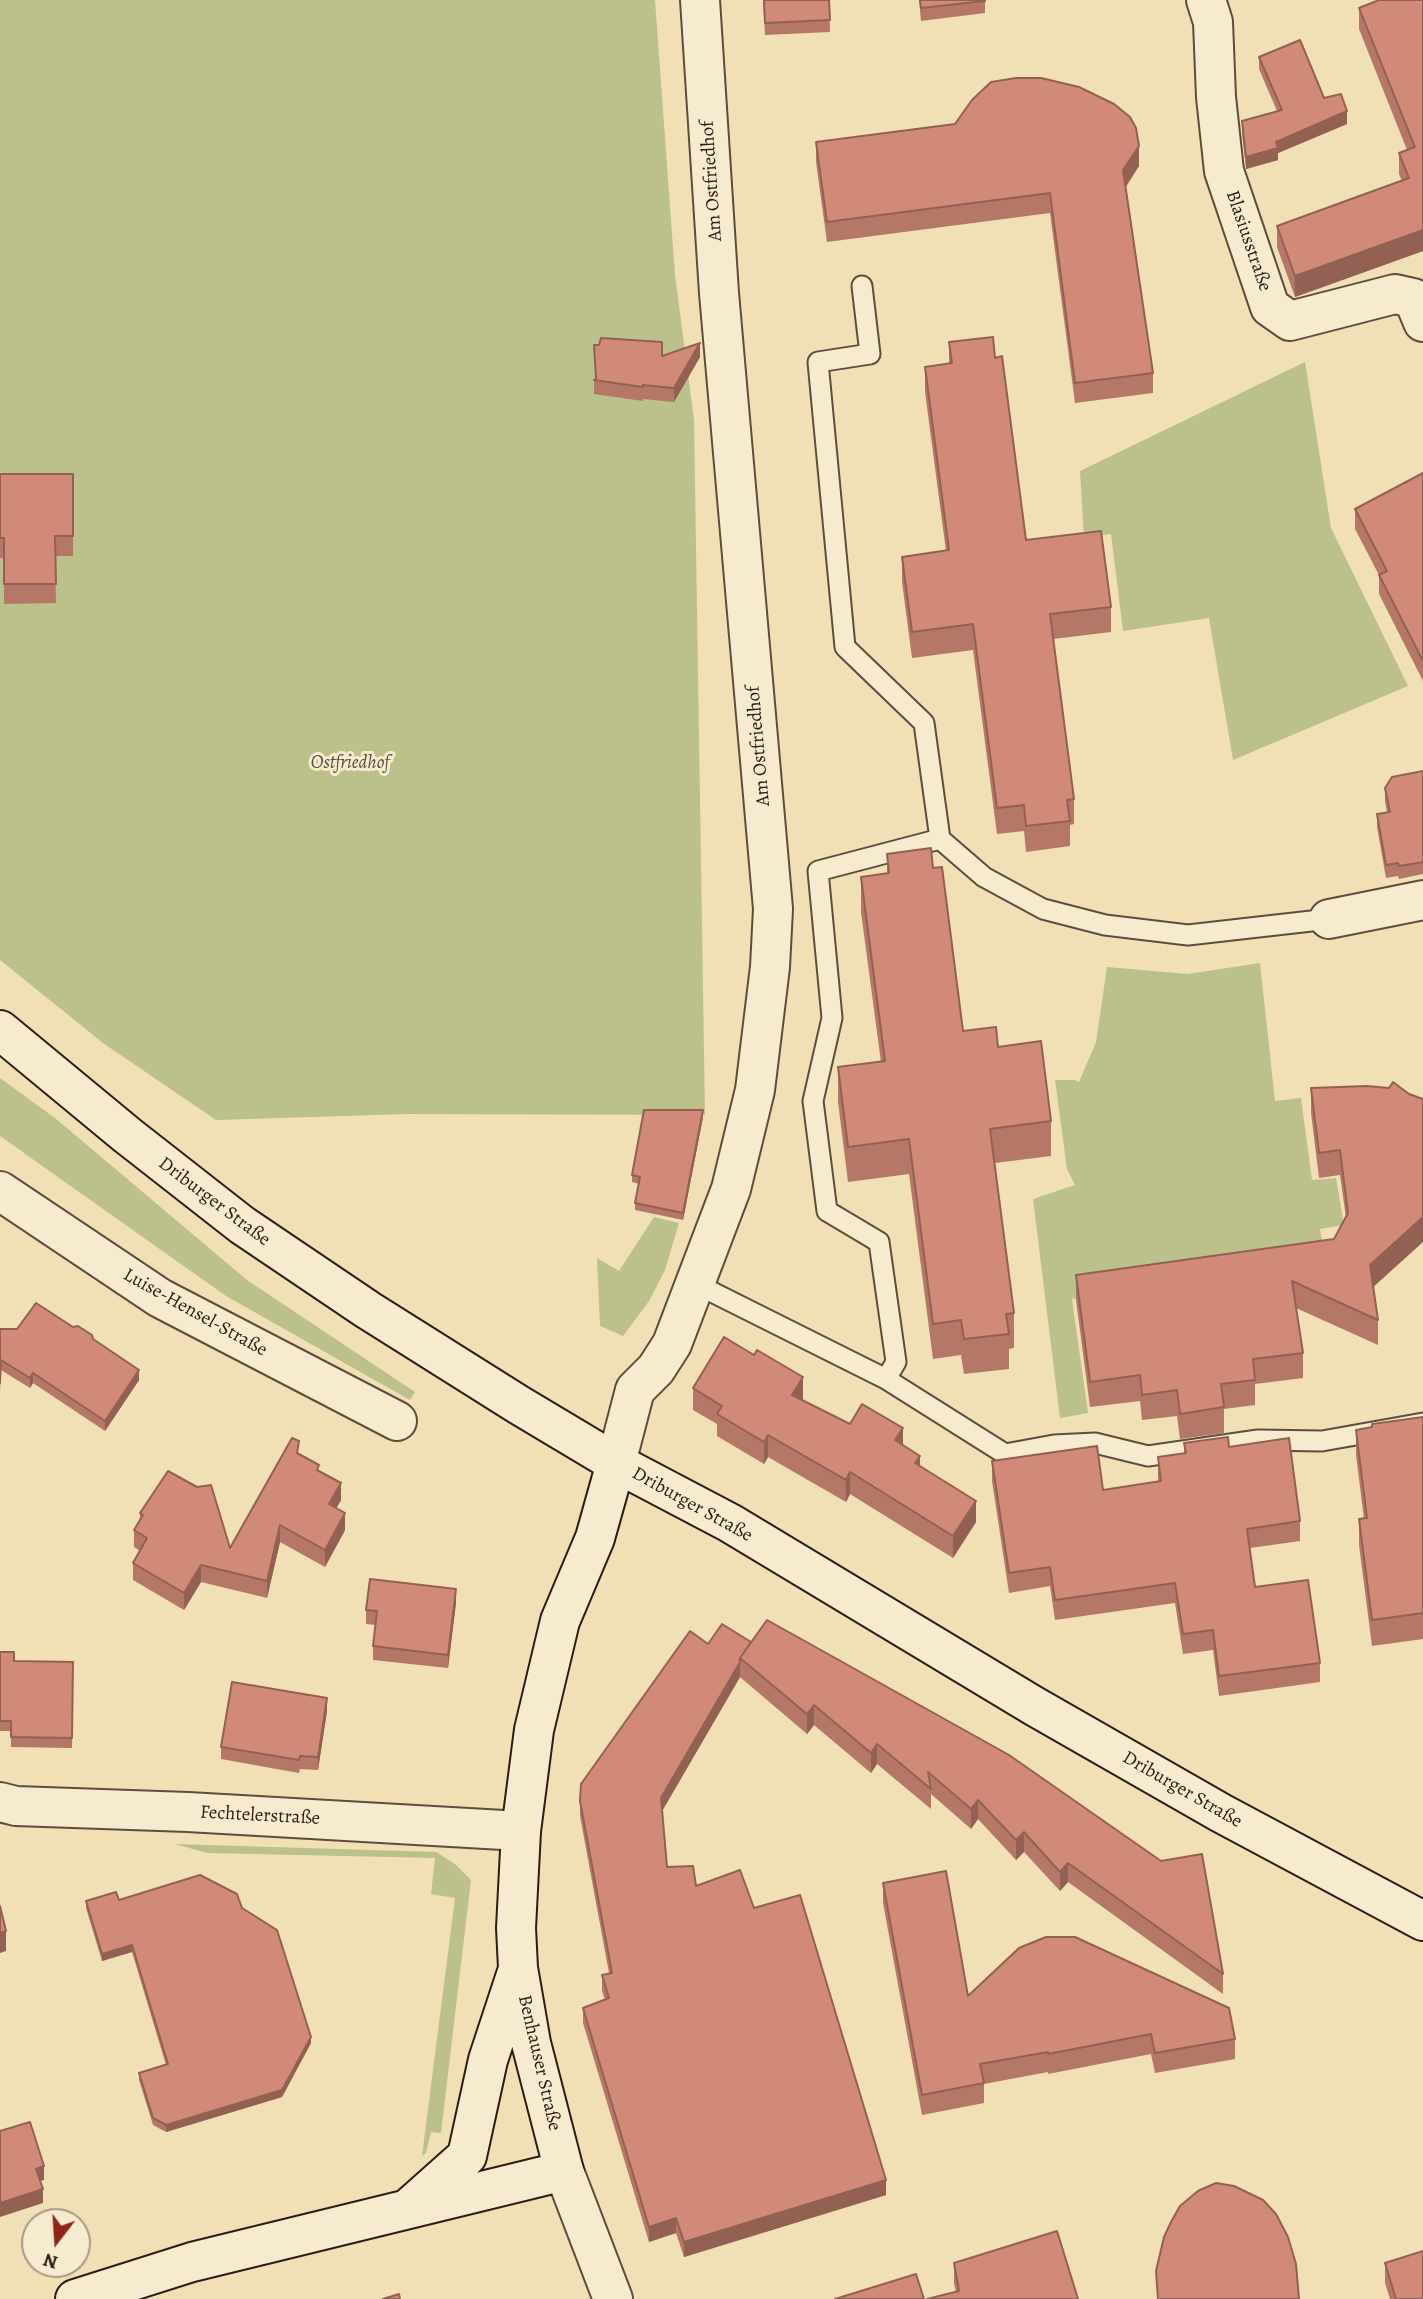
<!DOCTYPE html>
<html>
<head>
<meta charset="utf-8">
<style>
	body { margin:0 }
	#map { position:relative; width:1423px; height:2299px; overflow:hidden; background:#f1dfb5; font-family:Alegreya,serif }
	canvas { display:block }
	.north { position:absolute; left:21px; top:2208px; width:70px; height:70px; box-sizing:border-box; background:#f6eacf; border:2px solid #a69885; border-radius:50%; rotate:197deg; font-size:19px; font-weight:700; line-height:28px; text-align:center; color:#2d1c15 }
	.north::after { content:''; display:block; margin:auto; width:24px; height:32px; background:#8f2418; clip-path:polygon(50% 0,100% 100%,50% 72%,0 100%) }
</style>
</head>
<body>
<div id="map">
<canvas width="1423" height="2299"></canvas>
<div class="north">N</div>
</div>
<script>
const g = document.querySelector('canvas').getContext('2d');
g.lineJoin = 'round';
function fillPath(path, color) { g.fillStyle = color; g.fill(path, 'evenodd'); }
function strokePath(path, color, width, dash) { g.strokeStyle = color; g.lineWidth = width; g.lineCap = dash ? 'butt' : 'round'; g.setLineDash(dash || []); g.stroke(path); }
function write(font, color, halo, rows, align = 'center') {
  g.font = font + ' Alegreya,serif'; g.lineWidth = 6; g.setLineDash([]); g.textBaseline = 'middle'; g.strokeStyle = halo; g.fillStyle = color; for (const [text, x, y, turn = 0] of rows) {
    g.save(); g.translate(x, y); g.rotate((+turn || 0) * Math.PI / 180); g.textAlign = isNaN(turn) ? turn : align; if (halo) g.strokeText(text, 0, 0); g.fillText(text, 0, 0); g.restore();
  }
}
const green = new Path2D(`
	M0,0H655L675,275L694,420L705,1115L408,1114L216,1120L103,1043L0,960Z
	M1305,362L1331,528L1408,686L1233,760L1209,618L1123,631L1111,534L1084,537L1080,471Z
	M1260,963L1275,1101L1301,1098L1312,1180L1336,1178L1344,1225L1320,1229L1323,1245L1319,1264L1072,1299L1088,1413L1060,1418L1033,1199L1075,1185L1067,1169L1055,1080H1075L1079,1082L1096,1042L1107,967L1188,974Z
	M0,1078L55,1118L247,1280L415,1392L410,1400L226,1296L0,1136Z
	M654,1217L679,1223L665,1270L649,1301L623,1336L600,1326L597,1258L619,1271Z
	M175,1844L436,1852L455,1864L471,1880L441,2133L431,2132L426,2153L422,2156L455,1898L431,1894L435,1858L207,1853Z`);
const service = new Path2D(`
	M862,286L870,354L818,362L845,647L924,723L940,839L818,871L832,1018L813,1101L827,1211L879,1242L896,1362L886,1379
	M940,839L984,877L1043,909L1105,925L1188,935L1329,919
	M696,1284L886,1379L1005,1454L1054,1445L1095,1443L1148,1456L1258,1440L1322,1441L1423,1423`);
const minor = new Path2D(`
	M1206,0L1213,22L1216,97L1224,171L1270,307L1290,321L1395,294L1413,298L1423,322
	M1329,919L1423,900
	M0,1191L160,1298L397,1421
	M616,1463L635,1390L656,1369L672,1344L731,1189L755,1090L770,967L773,909L719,293L700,0
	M0,1802L16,1806L188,1812L521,1831
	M564,2171L613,2299`);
const secondary = new Path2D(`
	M0,1030L127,1135L242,1225L368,1310L519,1405L616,1463L730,1523L1034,1706L1221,1813L1423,1921
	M412,2205L467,2156L488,2060L516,1975
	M75,2299L192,2262L564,2171L531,2043L518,1968L516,1928L521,1831L534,1730L560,1621L595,1538L616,1463`);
const wall = new Path2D(`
	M763,0H829L830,32L765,35Z
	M919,0H985V13L921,21Z
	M1423,0V251L1295,297L1277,247V226L1402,181L1399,174V153L1407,150L1359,29V8Z
	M1259,57L1324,98L1347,124L1278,153V160L1246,169L1242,133V121L1277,111L1259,69Z
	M816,142L1139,166L1126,187L1153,373V393L1075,403L1050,213L827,242L816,162Z
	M949,342L995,358L1026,540L1111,607V632L1053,639L1074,799V824L1070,825V846L1026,852L1024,831L997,834L973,650L912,658L902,582V557L946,551L925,392V367L949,363Z
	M594,345L662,356L700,357L674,402L643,399V401L594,394V380H596Z
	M1423,473V681L1379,594V575L1355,529V509Z
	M0,474H73V556H55L56,603L4,604V558H0Z
	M1423,771V874L1399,879L1398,876L1386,878L1377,827V814L1387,812L1385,801V788Z
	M887,854L933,868L963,1031L998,1047L1051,1121V1156L995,1163L1014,1313V1348L1009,1349V1369L964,1374L961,1355L933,1359L909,1174L848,1182L838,1102V1067L881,1062L861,912V877L887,874Z
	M1367,1086L1373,1287L1378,1320V1345L1296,1308L1303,1353V1378L1255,1384V1405L1224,1409V1433L1180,1439L1177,1416L1142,1420L1140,1401L1090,1407L1076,1300V1275L1334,1239L1346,1218L1340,1175L1319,1178L1311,1113V1088Z
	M703,1117L683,1220L635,1210V1203L639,1184L632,1182V1175Z
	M0,1329L93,1339L139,1380L105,1431L33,1383L30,1388L1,1370L0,1393Z
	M693,1388L803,1399L802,1400L850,1424L903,1445L920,1466L976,1522L953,1558L850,1494L846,1502L768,1457L764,1464L717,1436V1424L693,1410Z
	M1423,1417V1639L1372,1646L1359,1545V1519H1364L1356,1455V1430Z
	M1184,1443L1229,1447L1300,1521V1541L1250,1548L1255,1587L1320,1663V1682L1219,1696L1213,1650L1183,1654L1175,1603L1055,1620L1050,1586L1009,1593L992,1481V1461L1103,1490L1158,1482V1457L1184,1453Z
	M299,1454L319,1471L341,1500L336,1508L345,1530L325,1567L280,1542L267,1598L201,1582L184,1610L133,1580V1563L140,1551L134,1547V1530L140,1519V1513L230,1548Z
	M456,1603L448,1668L373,1660V1646L376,1625L366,1624V1610Z
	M767,1620L1223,1974V1994L1068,1882L1060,1891L1024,1852L1016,1860L978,1819L971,1829L931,1794V1809L877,1764L871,1773L814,1725L807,1734L740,1677L662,1811L667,1867L696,1886L754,1908L886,2195L684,2257L676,2233L649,2242L583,2023V2008L605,2000L602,1991V1975L609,1973L580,1816V1801L708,1644L751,1642Z
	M0,1652L14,1661L73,1662L72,1748L11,1747V1731H0Z
	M327,1711L318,1770L300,1769L299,1773L221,1759V1747Z
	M883,1883L968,1996L1235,2039V2059L1155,2073L1151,2054L1048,2074V2072L984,2084V2103L922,2115L883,1903Z
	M119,1900L242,1908L311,2043L282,2097L166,2132L153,2125L139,2080V2073L166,2065L132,1952L102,1961L86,1908V1901Z
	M954,2263L1078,2299L956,2292L954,2283Z
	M1385,2263L1423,2299H1390L1385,2283Z`);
const shadedWall = new Path2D(`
	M1347,111V124L1278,153V160L1246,169V157L1276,142Z
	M1139,146V166L1123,190V170Z
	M1423,230V251L1295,297V276Z
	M700,343V357L674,402V388Z
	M703,1110V1117L683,1220V1213Z
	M1423,1217V1242L1370,1290V1265Z
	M139,1370V1380L105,1431V1421Z
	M33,1373V1383L30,1388V1378Z
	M803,1377V1399L792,1417V1395Z
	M903,1428V1450L895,1440Z
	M768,1435V1457L764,1464V1442Z
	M920,1456V1478L915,1463Z
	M850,1472V1494L846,1502V1480Z
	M341,1483V1500L329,1521V1504Z
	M976,1501V1522L953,1558V1536Z
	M345,1513V1530L325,1567V1550Z
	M280,1525V1542L267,1598V1581Z
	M201,1565V1582L184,1610V1593Z
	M456,1589V1603L448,1668V1655Z
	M740,1662V1677L661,1813V1798Z
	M327,1698V1711L318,1770V1757Z
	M814,1705V1725L807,1734V1714Z
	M877,1744V1764L871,1773V1753Z
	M978,1800V1819L971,1829V1809Z
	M1024,1832V1852L1016,1860V1840Z
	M1068,1863V1882L1060,1891V1872Z
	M6,1931V1951L0,1953V1933Z
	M132,1945V1952L102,1961V1954Z
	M311,2037V2043L282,2097L166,2132V2125Z
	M44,2166V2180L36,2182V2169Z
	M886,2180V2195L684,2257V2242Z
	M43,2189V2203L0,2217V2203Z
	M676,2218V2233L649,2242V2227Z`);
const building = new Path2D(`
	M764,0H829L830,20L765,23Z
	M920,0H985V1L921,8Z
	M1379,0H1423V230L1295,276L1277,226L1409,178L1399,153L1415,147L1359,8Z
	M1300,40L1324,98L1341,94L1347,111L1276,142L1278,148L1246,157L1242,121L1282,110L1259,57Z
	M1016,78H1041L1079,87L1114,104L1130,117L1136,128L1139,146L1123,170L1153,373L1075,383L1050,193L827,222L816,142L955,124L972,100L991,82Z
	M993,337L995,358L1002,356L1026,540L1101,531L1111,607L1050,614L1074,799L1067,800L1070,821L1026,826L1024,805L997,808L973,624L912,632L902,557L949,550L925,367L952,363L949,342Z
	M601,338L662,342V356L700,343L674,388L643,385V387L594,380L596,379L594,345H599Z
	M1423,473V661L1379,575L1387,571L1355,509Z
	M0,474H73V536H55L56,584H4V538H0Z
	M1423,771V862L1399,866L1398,863L1386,865L1377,814L1390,812L1385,788L1392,777Z
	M931,848L933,868L942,867L963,1031L996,1027L998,1047L1041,1041L1051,1121L990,1129L1014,1313L1006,1314L1009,1334L964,1339L961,1320L933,1324L909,1139L848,1147L838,1067L885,1061L861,877L889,873L887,854Z
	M1393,1082L1409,1094L1423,1099V1217L1370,1265L1378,1320L1292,1281L1303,1353L1253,1359L1255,1380L1221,1384L1224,1407L1180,1414L1177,1390L1142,1395L1140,1375L1090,1382L1076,1275L1334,1239L1348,1213L1340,1150L1319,1153L1311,1088L1367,1086L1389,1088Z
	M644,1110H703L683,1213L635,1203L640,1177L632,1175Z
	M36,1303L73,1327L78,1326L92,1335L93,1339L139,1370L105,1421L33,1373L30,1378L1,1360L0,1383V1329H17Z
	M724,1337L754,1355L757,1350L803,1377L792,1395L850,1424L862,1404L903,1428L895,1440L920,1456L915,1463L976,1501L953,1536L850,1472L846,1480L768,1435L764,1442L717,1414L722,1406L693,1388Z
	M1423,1417V1613L1372,1620L1359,1519L1367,1518L1356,1430L1372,1427V1424Z
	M1228,1437L1229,1447L1289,1438L1300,1521L1247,1529L1255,1587L1308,1580L1320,1663L1219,1676L1213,1630L1183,1634L1175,1583L1055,1600L1050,1567L1009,1573L992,1461L1097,1446L1103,1490L1161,1481L1158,1457L1186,1453L1184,1443Z
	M292,1438L299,1441L297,1453L319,1465L317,1470L341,1483L329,1504L345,1513L325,1550L280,1525L267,1581L201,1565L184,1593L133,1563L147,1538L134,1530L143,1515L140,1513L168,1471L197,1487L211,1485L230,1548Z
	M370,1579L456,1589L448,1655L373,1646L377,1611L366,1610Z
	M767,1620L1009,1755L1161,1861L1202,1854L1223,1974L1068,1863L1060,1872L1024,1832L1016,1840L978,1800L971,1809L928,1772L931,1789L877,1744L871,1753L814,1705L807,1714L740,1658Z
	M722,1624L751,1642L740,1658V1662L661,1798L667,1867L693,1866L696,1886L740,1870L754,1908L800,1895L886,2180L684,2242L676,2218L649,2227L583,2008L609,1998L602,1975L612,1973L580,1801L581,1784L690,1631L708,1644Z
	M0,1652H14V1661L73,1662L72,1738L11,1737V1721H0Z
	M232,1682L327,1698L318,1757L300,1756L299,1760L221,1747Z
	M946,1871L968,1996L1019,1948L1046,1937H1075L1229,2008L1235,2039L1155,2053L1151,2034L1048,2054V2052L980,2064L984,2083L922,2095L883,1883Z
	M200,1875L237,1894L242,1908L277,1930L311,2037L282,2090L166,2125L153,2118L139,2073L168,2064L132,1945L102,1954L86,1901L116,1892L119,1900Z
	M0,1906L6,1931L0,1933Z
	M30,2122L44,2166L36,2169L43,2189L0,2203V2131Z
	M1216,2183L1234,2186L1263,2200L1276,2214L1288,2237L1296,2264L1299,2299H1158L1156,2271L1164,2237L1171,2222L1180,2206L1198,2191Z
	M1057,2231L1078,2299H927L959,2291L954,2263Z
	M1423,2251V2299H1396L1385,2263Z
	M916,2274L924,2299H835Z
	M399,2294L400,2299H383Z`);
const streetNames = [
	["Am Ostfriedhof",712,181,-94],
	["Blasiusstraße",1248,241,71],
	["Am Ostfriedhof",759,746,-95],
	["Driburger Straße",214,1202,37],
	["Luise-Hensel-Straße",195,1313,29],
	["Driburger Straße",692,1505,29],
	["Driburger Straße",1182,1790,30],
	["Fechtelerstraße",260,1816,3],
	["Benhauser Straße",539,2063,77]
];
const parkNames = [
	["Ostfriedhof",350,763]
];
fillPath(green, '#bcc18c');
strokePath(service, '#5e4d3d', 23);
strokePath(minor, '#5e4d3d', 42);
strokePath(secondary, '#2d1c15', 42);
strokePath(service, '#f6eacf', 19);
strokePath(minor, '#f6eacf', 38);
strokePath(secondary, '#f6eacf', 38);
fillPath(wall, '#b57767');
fillPath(shadedWall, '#936154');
fillPath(building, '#d28a78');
strokePath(building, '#936154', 2);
write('19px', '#2d1c15', '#f6eacf', streetNames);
write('italic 19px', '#584e39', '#f6eacf', parkNames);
</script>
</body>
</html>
